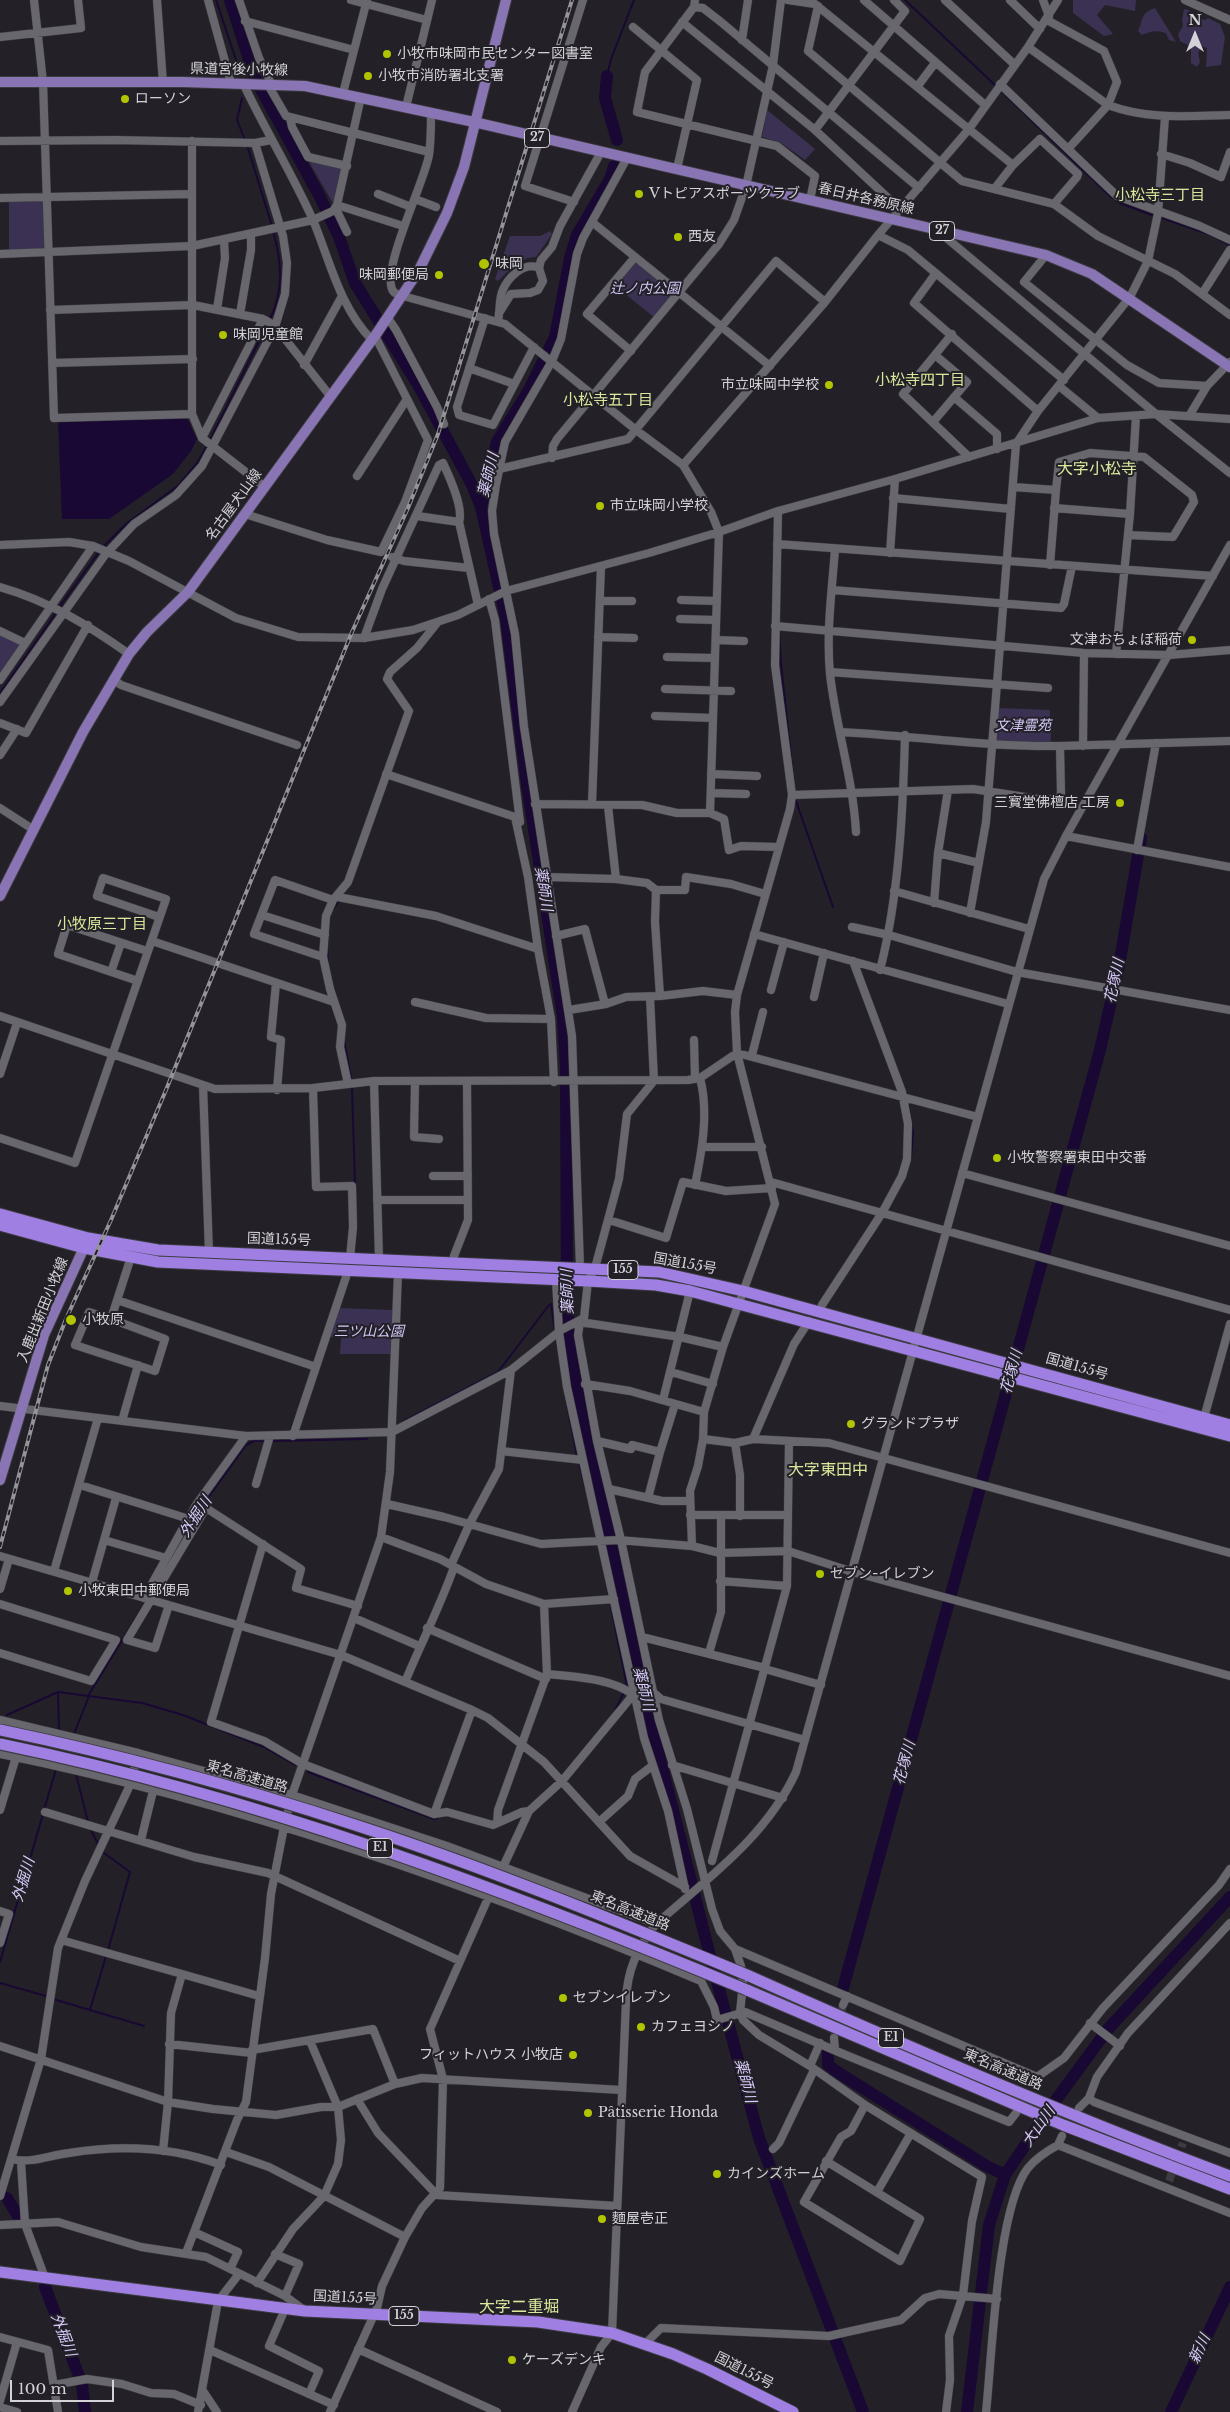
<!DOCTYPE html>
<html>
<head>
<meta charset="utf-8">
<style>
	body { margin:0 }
	#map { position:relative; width:1230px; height:2412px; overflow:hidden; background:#232127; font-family:"Libre Baskerville",serif }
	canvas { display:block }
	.north { position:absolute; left:1170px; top:10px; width:50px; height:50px; -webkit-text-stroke:4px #232127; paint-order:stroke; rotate:0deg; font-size:14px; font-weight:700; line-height:20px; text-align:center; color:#d3d2d6 }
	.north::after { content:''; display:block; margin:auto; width:18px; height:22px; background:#d3d2d6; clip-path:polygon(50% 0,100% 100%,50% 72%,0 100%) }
	.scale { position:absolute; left:10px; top:2380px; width:104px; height:22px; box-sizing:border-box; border:2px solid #d3d2d6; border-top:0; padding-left:6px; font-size:15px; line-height:18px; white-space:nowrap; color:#d3d2d6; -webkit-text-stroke:4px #232127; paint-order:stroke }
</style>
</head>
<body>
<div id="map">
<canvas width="1230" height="2412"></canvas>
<div class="north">N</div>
<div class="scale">100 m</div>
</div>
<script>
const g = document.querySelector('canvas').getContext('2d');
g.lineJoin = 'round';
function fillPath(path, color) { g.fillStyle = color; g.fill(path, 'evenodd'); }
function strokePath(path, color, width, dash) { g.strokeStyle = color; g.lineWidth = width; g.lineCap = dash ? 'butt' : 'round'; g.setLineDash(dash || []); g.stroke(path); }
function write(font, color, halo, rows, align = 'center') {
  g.font = font + ' "Libre Baskerville","Noto Sans JP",serif'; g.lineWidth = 4; g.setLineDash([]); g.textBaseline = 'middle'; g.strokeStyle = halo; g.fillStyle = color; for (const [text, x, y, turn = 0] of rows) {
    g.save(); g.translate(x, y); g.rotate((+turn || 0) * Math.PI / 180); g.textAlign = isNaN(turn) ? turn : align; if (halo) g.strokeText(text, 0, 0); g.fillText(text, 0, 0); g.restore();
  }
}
const green = new Path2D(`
	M1073,0H1136L1135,11L1105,5L1097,15L1113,34L1104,36L1073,13Z
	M1155,8L1176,42L1169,40L1166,33C1157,30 1151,31 1142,35L1138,31C1144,19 1140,13 1155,8Z
	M1184,9L1189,10L1191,17L1205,20L1208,18L1220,24L1225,37L1221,65L1206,67L1207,48L1202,46L1198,53L1200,62L1197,67L1191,63V47L1180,41L1178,34L1183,26L1182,20Z
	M767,110L815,149L805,160L781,143L762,137Z
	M308,160L342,168L334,205Z
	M41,200L44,202L46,247L43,249H9V201Z
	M550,231L552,234L536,257C519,257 510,270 498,281L495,279L510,236H540Z
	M635,260L676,293L655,318L614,285Z
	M0,635L21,644L0,676Z
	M997,708L1050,710L1051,744L999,742L995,737Z
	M340,1308L393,1310L391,1354H340L341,1338L330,1337Z`);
const water = new Path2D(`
	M187,418L197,439L191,451L173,474L109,519H62L58,422Z`);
const stream = new Path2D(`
	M216,0L241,75
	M905,0L996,86
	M607,76L611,59L634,0
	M999,89L1110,196L1120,203L1154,216
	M242,98L237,120L245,140
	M247,145L272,226
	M1159,217L1211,235L1230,245
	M269,321C284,292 282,262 273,231
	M209,442L267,325
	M102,548L126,524L179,485L197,463L207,446
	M58,609L99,552
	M779,630L781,664L794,785
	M0,693L56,613
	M796,801L833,907
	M333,909L339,901
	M327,948L328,963
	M344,1040L351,1078
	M352,1087L355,1185
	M908,1104L913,1132L911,1158
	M862,1250L871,1237
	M562,1298L567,1296
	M551,1304L555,1330
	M556,1338L559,1355
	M565,1394L577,1456
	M404,1421L498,1372L549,1305
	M291,1429L297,1413
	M272,1441L367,1439
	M579,1463L587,1494
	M163,1571L200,1509L246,1445L254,1441H267
	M606,1581L609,1596
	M610,1602L627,1686
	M58,1692L59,1729
	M88,1696L146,1601
	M615,1711L624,1692
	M7,1715L58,1692L142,1703L183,1715L264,1747L295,1765
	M74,1734L89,1696
	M308,1772L434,1819L439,1817
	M76,1774L88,1822
	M44,1810L56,1769
	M90,1828L98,1844
	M104,1853L130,1872L108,1950
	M0,1962L43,1814
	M0,1983L46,1996
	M53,1999L90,2010L106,1956
	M90,2010L144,2026`);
const river = new Path2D(`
	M230,0L255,78L319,195L339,237L355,283L417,383L472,485L481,507
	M607,76L605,98L617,140
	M614,166L610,179L577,235L570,258L555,337L529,390L497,442L481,507L506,618L527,784L563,1017L566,1067L567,1296L571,1357L641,1684L708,1948L759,2138L863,2412
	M842,1992L1100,1050L1119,966L1141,838
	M828,2051V2065L836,2071L985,2165L1005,2175
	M7,2198L21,2221
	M45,2287L82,2384L85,2412
	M967,2412L989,2225L1005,2175L1053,2104L1108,2029L1230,1897
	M1171,2412L1230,2287`);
const minorTunnel = new Path2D(`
	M834,2038L843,2005
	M1169,2181L1183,2143`);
const minor = new Path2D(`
	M34,0L43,82L54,418L192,414
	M157,0L163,83
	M208,0L231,83
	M239,0L259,58L271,83
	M351,0L427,20
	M695,0L694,7L645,72L637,112L777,146L815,176L810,200
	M788,0L815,4L1013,165
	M864,0L985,105
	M945,0L1015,65
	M1010,0L1040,29
	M1043,0L1049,16
	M1185,0L1230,20
	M818,6L808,51L962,181L1054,204L1098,236L1175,274L1230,315
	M694,7L703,8L721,22L919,188
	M1047,20L1104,51L1117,82L1108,105L1068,149
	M245,21L354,50
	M682,22L815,130L901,210
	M633,27L697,80L677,169
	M0,37L81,28L78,0
	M742,40L748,0
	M1028,47L1108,105C1148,120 1188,116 1230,115
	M243,83C265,130 292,173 313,220C330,261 340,308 372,340
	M267,83L286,116L429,152
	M1000,84L1117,196L1200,226L1230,240
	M917,87L935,63
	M343,93L367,0
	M361,97L337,205L403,226
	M406,107L432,0
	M431,112C431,126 431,141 429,155C425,181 380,271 393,291C396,295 400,295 403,296L505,324L636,430L683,465L711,512L719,532L710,813
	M290,117L292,127L308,157L347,166
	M815,130L905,11L894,0
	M0,141L115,140L255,143L271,140
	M192,141V414L202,438L265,487
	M1161,154L1190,163L1221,177L1230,152
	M995,188L1013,165L1040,139L1078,174L1077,177L1054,204
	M378,194L411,207
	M0,198L192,194
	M415,199L436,207
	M574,202L525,186L583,0
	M336,209L347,232
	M592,222L770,366
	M937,230L1156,414L1230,473
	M878,235L908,250L1064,380
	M0,254L192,246L313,220L333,211L337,205
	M1046,255L1024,282L1127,365L1159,383L1207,386
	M539,268L541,260L552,247L560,226L601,152
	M936,273L914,303L1038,411
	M1202,294L1230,250
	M217,309L225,258L224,241
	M50,310L193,305L263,319L274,325L331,397
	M240,314L251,250V235
	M388,318L396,330L437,407L444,424
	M485,318L457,407L459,415L493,425L534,347
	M498,321C500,311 499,301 502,292C507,278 524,261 539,268L543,281L538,290L530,293L511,294L499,313
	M952,334L903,394L969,457
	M631,351L587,314L635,257
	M52,363L193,359
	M304,365L342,296
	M469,368L514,384
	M1059,386L1098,418
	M954,397L997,434V449
	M1189,416L1207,386L1230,362
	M933,422L967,382L935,355
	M202,438L263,319
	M552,458L553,446L557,439L719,244L734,220L746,186L773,65L781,0
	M683,465L825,302L878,235L969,129L1028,47L1058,0
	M499,469L628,439L776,261L825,302
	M357,476L407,399
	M494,484L496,485L505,442L552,361L561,339L577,254L583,238L627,158
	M496,485L492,511L494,534L515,634L524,727L572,1036L580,1267
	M1013,487L1056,490L1059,462L1090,453L1144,457L1192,495L1194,502L1173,537L1128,535
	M893,498L1011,509
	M1054,508L1130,514
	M245,514L327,540L381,552L405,502L428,440L375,336
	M417,516L459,522
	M777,544L1213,576
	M0,545L69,542L93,546L129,561L236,618L298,637L364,638L413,630L458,615L506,591L649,553L719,532L778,511L895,479L1098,418L1156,414L1230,419
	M835,549C832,590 826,633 830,674C836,728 853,778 856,832
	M890,553L895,479
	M392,557L404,561L469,568
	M1050,565L1056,490
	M0,587C49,601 88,625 129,654
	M832,590L1061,608L1064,604L1072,566
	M489,599L495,620L520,822
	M681,600L717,601
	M600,601H632
	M680,619L716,620
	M775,626L1084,653L1169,655L1230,650
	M0,631L25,643
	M598,637L634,638
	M364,638L382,589L439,465L443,463C449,476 464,508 459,522L478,605
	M716,640L744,641
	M1116,654L1130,514L1136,416
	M667,657L715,658
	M830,672L1048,688
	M113,679L121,685L297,745
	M0,680L93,546
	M665,689L731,691
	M0,702L105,555L134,524L176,495L202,466L275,327L285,294L287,263L283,236L255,143
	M655,716L713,718
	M0,723L26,733L88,625
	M841,732C914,736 987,747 1060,746
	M1083,746L1084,653
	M0,755L17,729
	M386,774L515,817L528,877L538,949L551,1019L554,1082
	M711,774L757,776
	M711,793L746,794
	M792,795L973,789L1038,799H1058L1061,794L1060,746L1230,741
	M535,804L642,805L677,813H710L724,819L729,850L741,846L779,847
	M592,804L601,566
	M608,806L616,879
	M0,808L34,830
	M1066,836L1230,867
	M1137,850L1156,743
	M938,853L979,863
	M547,877L616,879L647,883L656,890H685L686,877L731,884L765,894
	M656,890L655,922L660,996
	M894,891L1029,929
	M338,897L436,916L538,949
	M934,903L938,853L948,790
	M970,913L986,822L1016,444L1038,411L1130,297L1148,261L1158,213L1165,117
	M262,915L325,935
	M852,927L889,935L1017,972L1230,1010
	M754,934L1008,1004
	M556,936L585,929L605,1004
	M152,941L334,1002
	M323,957L254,934L275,880L333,900
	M880,970C899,896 903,811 905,735
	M111,972L121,943
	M138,981L58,954L67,925L147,951
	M276,983L271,1037L281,1040L277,1090
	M771,990L784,942
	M650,997L654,1081
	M814,997L824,953
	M415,1002L486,1018L551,1019
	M569,1010L606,1004L626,997L660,996L703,991L737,995
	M0,1016L215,1089L313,1088L374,1081L688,1080L700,1078L737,1053L978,1117
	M694,1040L695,1079
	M752,1055L763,1012
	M0,1074L17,1023
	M374,1081L379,1259
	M415,1082L414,1137L439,1139
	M348,1084L340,1047L342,1025L330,989L323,957L326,916L333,900L348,882L409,711L387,679L390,672L417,648L437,623
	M203,1085L209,1253
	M313,1088L316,1187L352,1186L353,1227L350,1258
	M0,1138L75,1163L166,899L103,878L97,896L159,917
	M703,1147H762
	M962,1173L1230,1246
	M433,1176H468
	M771,1182L1230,1310
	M695,1185C702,1151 709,1112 700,1078
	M377,1200H468
	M609,1220L666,1238L683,1182L726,1191L772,1188
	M454,1256L468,1220L467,1082
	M556,1280L559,1332L567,1387L583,1460L644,1738L668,1811L685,1889
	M117,1300L316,1367
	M822,1305L882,1213L902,1176L907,1159L908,1124L902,1092L853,961
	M111,1319L89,1312L75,1345L155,1371L165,1339L111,1319L131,1257
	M580,1322L578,1335L597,1441L621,1540L659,1720L687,1809L712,1909L720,1931L735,1949L1037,2077
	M580,1322L680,1337L723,1347
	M671,1372L713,1384
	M585,1384L630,1391L704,1412
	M663,1400L690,1291
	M0,1406L246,1436L392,1432L511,1370L561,1330L584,1318L588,1281L595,1268L619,1179L627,1114L653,1082
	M1204,1418L1230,1324
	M122,1421L138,1365
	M293,1436L348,1271
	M703,1439L735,1443
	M753,1439L794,1344L809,1321
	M597,1441L631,1449L632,1445L660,1452
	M501,1451L583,1460
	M256,1484L270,1436
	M80,1485L189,1519
	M609,1489L662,1501H689
	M648,1498L660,1452L675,1404
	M387,1504L444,1517L541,1544L618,1540L692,1546L720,1553L788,1551L853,1572L1230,1676
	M690,1515H788
	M740,1516V1475L735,1443L753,1439L829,1443L1230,1553
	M381,1537L440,1559L486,1584L544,1604L614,1599
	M104,1540L166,1558
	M263,1544L211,1722L264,1741L303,1764L434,1814L472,1710
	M692,1546L690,1491L698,1466L703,1439L704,1412L723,1347L775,1204L737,1053L735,1012L737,995L790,809L792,795L775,665L778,511
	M0,1556L341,1655L472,1710L488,1718L544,1762L630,1856L685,1887
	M451,1565L470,1523L499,1469L511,1370
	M54,1571L98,1418
	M720,1581L787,1586
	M92,1582L116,1498
	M0,1589L9,1559
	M144,1598L196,1505L246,1436
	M0,1604L116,1640L91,1681L0,1653
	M169,1605L155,1648L127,1640L206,1508L301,1569L296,1588L358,1606
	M354,1618L419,1646
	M427,1628L546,1679
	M642,1637L765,1668
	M709,1653L721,1612V1516
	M765,1669L821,1685
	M547,1674C572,1676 616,1679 634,1696L654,1693L661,1699L805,1740
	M405,1682C421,1643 440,1607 454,1567
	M0,1720L138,1753L292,1795L447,1846L656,1924
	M0,1754C241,1803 475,1886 701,1981L714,2007L717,2020L745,2012L841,2053L1009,2122L1016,2113
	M672,1765L783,1798
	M0,1810L16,1757
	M45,1812L194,1857L268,1873L460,1961
	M434,1814L447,1812L493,1825L522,1812L529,1811
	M599,1822L628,1796L635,1779L652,1766
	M497,1823L498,1810L547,1674L544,1604
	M141,1840L153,1791
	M712,1861L787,1586L789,1441
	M503,1867L529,1811L562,1781L633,1695
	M0,1911L9,1914L0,1943
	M61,1940L182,1974
	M735,1949L741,1966L743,1983L740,2013L743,2020L759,2035L810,2066L865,2105L982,2177L972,2221L963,2295L949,2336L950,2380L946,2412
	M843,2005L847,1996
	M1090,2023L1120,2046
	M834,2038L835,2050
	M169,2044L252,2053
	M0,2046L168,2102L213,2109L276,2115L321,2107H338L395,2084L422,2078L621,2090
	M252,2050L373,2029L395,2084
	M810,2066L820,2043
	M1035,2084L1037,2077L1064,2058L1103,2008L1219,1885L1230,1869
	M1089,2098L1094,2102L1230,2153
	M357,2099L378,2133L437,2195L617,2206
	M1079,2108L1089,2098L1097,2077L1128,2033L1230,1923
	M1058,2145L1230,2213
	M773,2149L779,2143L814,2070
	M163,2151L168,2102L171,2013L182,1974L259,1996
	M226,2152L269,2167L405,2237
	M12,2159C30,2164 50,2155 69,2153C119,2145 173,2147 221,2165
	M826,2161L920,2219L900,2261L804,2202L841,2137L851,2131L865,2105
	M21,2162L25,2224L45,2278
	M877,2192L911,2133
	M0,2196L41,2059L58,1948L85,1881L130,1785L137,1759
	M0,2225L58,2222L141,2247L206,2257L285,2296L304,2310
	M194,2232L238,2252L230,2269
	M186,2253L237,2120L246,2102L265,1958L271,1894L284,1827L292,1795L381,1537L390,1472L398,1273
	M275,2254L299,2264L285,2296
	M257,2283L293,2229L324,2196L338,2164L341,2140L338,2107L310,2041
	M285,2309L269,2346L319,2371L309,2394
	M0,2337L48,2350L58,2412
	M645,2344L661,2328L829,2336L901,2320L925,2298L939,2294L997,2299
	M358,2349L497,2412
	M210,2350L334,2405
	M54,2385L87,2379L122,2384L151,2393L174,2394L201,2405
	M203,2391L217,2412
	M0,2401L17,2342
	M0,2407L17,2412
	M198,2412L218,2301L239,2274
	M330,2412L377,2308L382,2286L405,2237L422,2208L440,2188L443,2079L430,2029L489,1896
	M572,2412L601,2347L612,2333L626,2001C627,1971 637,1948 656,1924C708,1878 766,1837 796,1772L1044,879L1066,836L1230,545
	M986,2412C992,2358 997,2207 1028,2168C1036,2158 1047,2151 1058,2145L1062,2136`);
const major = new Path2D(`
	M0,82H183L305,86L474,122L1046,255L1092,274L1230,367
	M0,896L83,732L129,654L147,632L188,592L377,333L419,270L447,213L464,167L506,0
	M0,1480L44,1335L87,1241`);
const highway = new Path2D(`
	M0,1214L88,1238L158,1250L659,1272L743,1291L1230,1425
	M0,1225L84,1248L158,1262L588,1281L656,1285L690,1291L1230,1436
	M747,1975C906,2046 1066,2115 1230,2176
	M747,1990L1063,2125L1230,2189
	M0,2272L305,2311L538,2322L612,2333L673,2354L707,2369L793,2412`);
const rail = new Path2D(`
	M0,1547L48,1365L66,1319L111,1220L166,1090L352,632L408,508L438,434L572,0`);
const highwayBridge = new Path2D(`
	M0,1730C120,1755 239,1787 355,1825C488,1868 618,1922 747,1975
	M0,1744C262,1798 501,1888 747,1990`);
const markers = [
	[387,54,5,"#b0c500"],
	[368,76,5,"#b0c500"],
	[125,99,5,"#b0c500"],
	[639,194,5,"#b0c500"],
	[678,237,5,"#b0c500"],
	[484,264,6,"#b0c500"],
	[439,275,5,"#b0c500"],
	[223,335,5,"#b0c500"],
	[829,385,5,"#b0c500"],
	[600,506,5,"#b0c500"],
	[1192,640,5,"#b0c500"],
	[1120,803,5,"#b0c500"],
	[997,1158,5,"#b0c500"],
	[71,1320,6,"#b0c500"],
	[851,1424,5,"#b0c500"],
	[820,1574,5,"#b0c500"],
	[68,1591,5,"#b0c500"],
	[563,1998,5,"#b0c500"],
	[641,2027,5,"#b0c500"],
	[573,2055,5,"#b0c500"],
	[588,2113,5,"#b0c500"],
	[717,2174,5,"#b0c500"],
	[602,2219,5,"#b0c500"],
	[512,2360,5,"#b0c500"]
];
const shields = [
	[537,138,25],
	[942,231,25],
	[623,1270,30],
	[380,1848,25],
	[891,2038,25],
	[404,2316,30]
];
const shieldNames = [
	["27",537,138],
	["27",942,231],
	["155",623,1270],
	["E1",380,1848],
	["E1",891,2038],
	["155",404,2316]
];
const poiNames = [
	["小牧市味岡市民センター図書室",397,54],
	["小牧市消防署北支署",378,76],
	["ローソン",135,99],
	["Vトピアスポーツクラブ",649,194],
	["西友",688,237],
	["味岡",495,264],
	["味岡郵便局",429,275,"right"],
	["味岡児童館",233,335],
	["市立味岡中学校",819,385,"right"],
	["市立味岡小学校",610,506],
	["文津おちょぼ稲荷",1182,640,"right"],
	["三寳堂佛檀店 工房",1110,803,"right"],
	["小牧警察署東田中交番",1007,1158],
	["小牧原",82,1320],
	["グランドプラザ",861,1424],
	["セブン-イレブン",830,1574],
	["小牧東田中郵便局",78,1591],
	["セブンイレブン",573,1998],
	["カフェヨシノ",651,2027],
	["フィットハウス 小牧店",563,2055,"right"],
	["Pâtisserie Honda",598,2113],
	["カインズホーム",727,2174],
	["麵屋壱正",612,2219],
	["ケーズデンキ",522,2360]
];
const streetNames = [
	["県道宮後小牧線",239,70,1],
	["春日井各務原線",866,199,13],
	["名古屋犬山線",234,505,-54],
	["国道155号",279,1240,2],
	["国道155号",685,1264,10],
	["入鹿出新田小牧線",43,1310,-68],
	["国道155号",1077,1367,16],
	["東名高速道路",247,1777,16],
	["東名高速道路",630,1911,22],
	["東名高速道路",1003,2070,23],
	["国道155号",345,2298,3],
	["国道155号",744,2371,27]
];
const parkNames = [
	["辻ノ内公園",645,289],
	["文津霊苑",1023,726],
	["三ツ山公園",369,1332]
];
const neighbourhoodNames = [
	["小松寺三丁目",1160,196],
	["小松寺四丁目",920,381],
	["小松寺五丁目",608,401],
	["小牧原三丁目",102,925]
];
const waterNames = [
	["薬師川",489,475,-76],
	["薬師川",543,889,81],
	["花塚川",1115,981,-78],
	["薬師川",568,1292,-92],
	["花塚川",1012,1372,-75],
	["外掘川",196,1517,-57],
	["薬師川",643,1689,76],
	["花塚川",905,1763,-75],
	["外掘川",24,1880,-74],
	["薬師川",745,2081,75],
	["大山川",1039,2127,-55],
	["外掘川",63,2335,69],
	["新川",1200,2349,-65]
];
const quarterNames = [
	["大字小松寺",1097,469],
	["大字東田中",828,1470],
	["大字二重堀",519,2307]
];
fillPath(green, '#3b3152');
fillPath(water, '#190833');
strokePath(stream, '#190833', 2);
strokePath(river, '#190833', 12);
strokePath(minorTunnel, '#3d3c41', 8, [8, 4]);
strokePath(minor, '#3c3b40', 9);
strokePath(major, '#3c3b40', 12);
strokePath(highway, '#3c3b40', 13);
strokePath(minor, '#68676d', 8);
strokePath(major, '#8975b3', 10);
strokePath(highway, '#9f7fe2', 11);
strokePath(rail, '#959498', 4);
strokePath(rail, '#232127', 2, [5.5]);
strokePath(highwayBridge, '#3c3b40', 13, []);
strokePath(highwayBridge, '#9f7fe2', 11);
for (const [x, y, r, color] of markers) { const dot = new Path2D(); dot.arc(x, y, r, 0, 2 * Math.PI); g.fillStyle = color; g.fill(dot); strokePath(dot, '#232127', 2); }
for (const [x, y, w] of shields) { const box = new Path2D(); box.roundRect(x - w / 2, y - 9.5, w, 19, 4); g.fillStyle = '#232127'; g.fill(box); strokePath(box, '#d3d2d6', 1); }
write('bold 12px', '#d3d2d6', null, shieldNames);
write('14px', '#d3d2d6', '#232127', poiNames, 'left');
write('14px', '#d3d2d6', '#232127', streetNames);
write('italic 14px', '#d3c7f6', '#232127', parkNames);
write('15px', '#d9e89b', '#232127', neighbourhoodNames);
write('italic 15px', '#d7caf9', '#232127', waterNames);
write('16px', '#d9e89b', '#232127', quarterNames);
</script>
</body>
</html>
